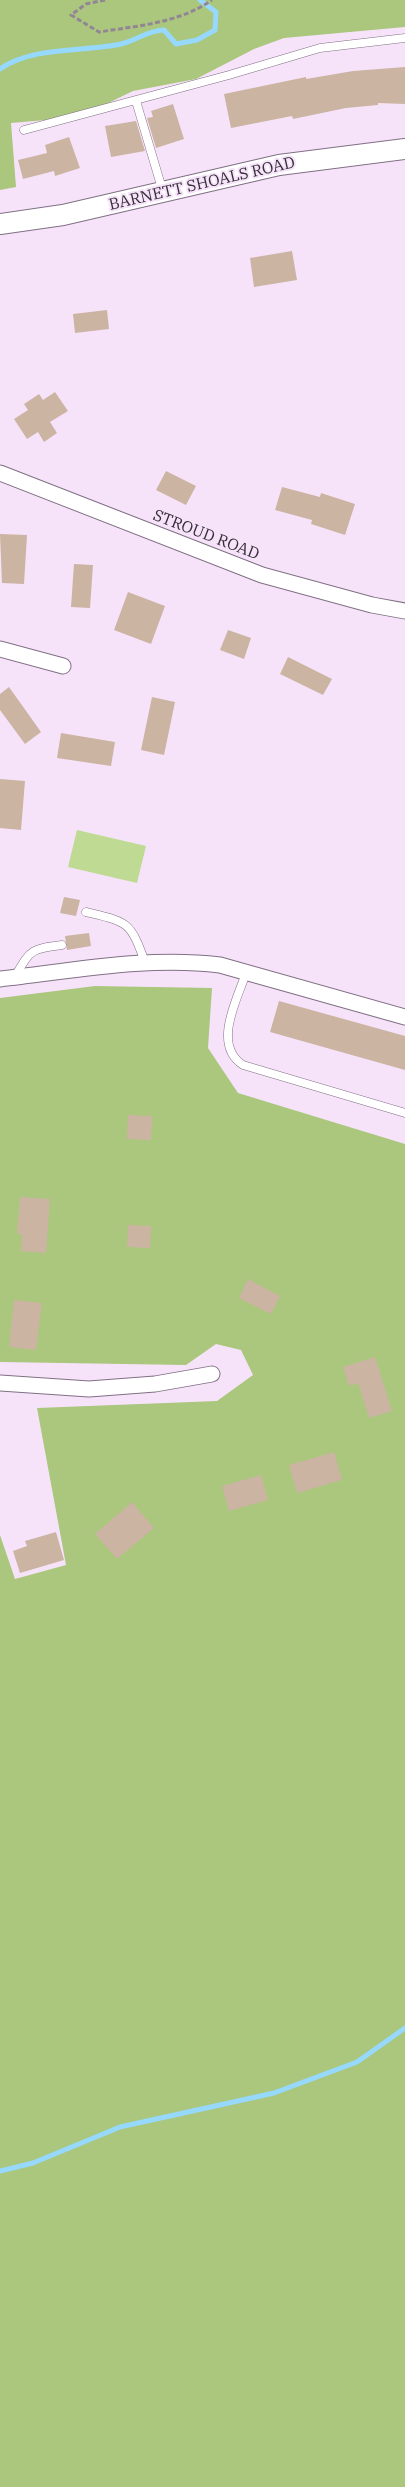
<!DOCTYPE html>
<html>
<head>
<meta charset="utf-8">
<style>
	body { margin:0 }
	canvas { display:block; background:#f6e3fa }
</style>
</head>
<body>
<canvas width="405" height="2487"></canvas>
<script>
const g = document.querySelector('canvas').getContext('2d');
g.lineJoin = 'round';
function fillPath(path, color) { g.fillStyle = color; g.fill(path, 'evenodd'); }
function strokePath(path, color, width, dash) { g.strokeStyle = color; g.lineWidth = width; g.lineCap = dash ? 'butt' : 'round'; g.setLineDash(dash || []); g.stroke(path); }
function write(font, color, halo, rows, align = 'center') {
  g.font = font + ' "IBM Plex Serif",serif'; g.lineWidth = 4; g.setLineDash([]); g.textBaseline = 'middle'; g.strokeStyle = halo; g.fillStyle = color; for (const [text, x, y, turn = 0] of rows) {
    g.save(); g.translate(x, y); g.rotate((+turn || 0) * Math.PI / 180); g.textAlign = isNaN(turn) ? turn : align; if (halo) g.strokeText(text, 0, 0); g.fillText(text, 0, 0); g.restore();
  }
}
const green = new Path2D(`
	M77,830L146,846L137,883L68,867Z`);
const forest = new Path2D(`
	M0,0H405V27L284,38L254,49L196,79L133,91L98,108L46,120L11,123L16,187L0,190Z
	M95,986L212,988L208,1048L238,1093L405,1144V2487H0V1535L15,1579L66,1565L37,1408L217,1401L253,1375L241,1350L216,1344L186,1365L0,1362V998Z`);
const stream = new Path2D(`
	M0,69C32,46 85,52 121,44C136,41 148,30 164,30L176,44L197,40L215,30L216,12L200,0
	M0,2171L33,2163L120,2127L274,2093L357,2062L405,2028`);
const building = new Path2D(`
	M405,67V104L378,103V105L346,108L293,119L292,116L231,128L224,94L306,77V79L353,71Z
	M173,104L184,139L156,148L147,118L153,117L151,111Z
	M136,121L145,151L111,157L105,126Z
	M69,137L80,168L55,176L54,171L23,179L18,160L47,153L45,145Z
	M292,251L297,280L254,287L250,258Z
	M107,310L109,329L75,333L73,314Z
	M55,392L68,411L50,422L57,433L44,442L38,432L27,439L14,419L28,410L24,404L39,394L43,400Z
	M166,471L196,486L186,505L156,490Z
	M282,487L320,497L321,493L355,504L345,535L311,524L312,520L275,510Z
	M0,534L27,535L24,584L2,583Z
	M74,564L93,565L90,608L71,607Z
	M128,592L165,606L151,644L114,630Z
	M228,630L251,638L244,659L220,650Z
	M288,657L332,679L323,695L280,674Z
	M9,687L41,732L25,744L0,710V694Z
	M152,697L175,702L164,755L141,750Z
	M61,733L115,742L111,766L57,758Z
	M0,779L25,781L21,830L0,828Z
	M64,897L80,900L76,916L60,913Z
	M89,933L91,946L67,950L65,936Z
	M279,1001L405,1036V1070L270,1032Z
	M128,1115L152,1116L151,1140L127,1139Z
	M20,1197L50,1199L46,1253L21,1251L22,1234H17Z
	M128,1225L151,1226L150,1248L127,1247Z
	M248,1279L280,1296L271,1314L239,1298Z
	M14,1300L42,1303L36,1350L9,1347Z
	M375,1357L392,1411L369,1418L358,1383L349,1386L343,1367Z
	M334,1452L342,1480L297,1493L289,1465Z
	M261,1475L268,1500L229,1511L222,1486Z
	M132,1502L154,1528L117,1559L95,1534Z
	M56,1532L64,1560L20,1573L13,1551L27,1546L25,1541Z`);
const path = new Path2D(`
	M105,0L86,4L71,15L99,32C137,26 179,23 212,0`);
const lane = new Path2D(`
	M136,101L163,192
	M24,130L229,75L320,48L405,38
	M86,912C128,922 130,921 145,962
	M246,973C237,1000 212,1045 243,1065L405,1113
	M14,978C31,950 29,949 62,945`);
const street = new Path2D(`
	M0,473L262,575L372,605L405,611
	M0,649L63,666
	M0,979C73,971 147,956 220,965L405,1017
	M0,1383L89,1389L155,1384L212,1374`);
const secondary = new Path2D(`
	M0,224L63,215L279,165L405,149`);
const streetNames = [
	["BARNETT SHOALS ROAD",202,184,-13],
	["STROUD ROAD",206,535,21]
];
fillPath(green, '#beda93');
fillPath(forest, '#aac77d');
strokePath(stream, '#97d8fd', 5);
fillPath(building, '#ccb4a3');
strokePath(lane, '#817084', 9);
strokePath(street, '#817084', 17);
strokePath(secondary, '#817084', 22);
strokePath(path, '#928695', 3, [5, 2.5]);
strokePath(lane, '#fff', 8);
strokePath(street, '#fff', 15);
strokePath(secondary, '#fff', 20);
write('16px', '#352e36', '#f6e3fa', streetNames);
</script>
</body>
</html>
